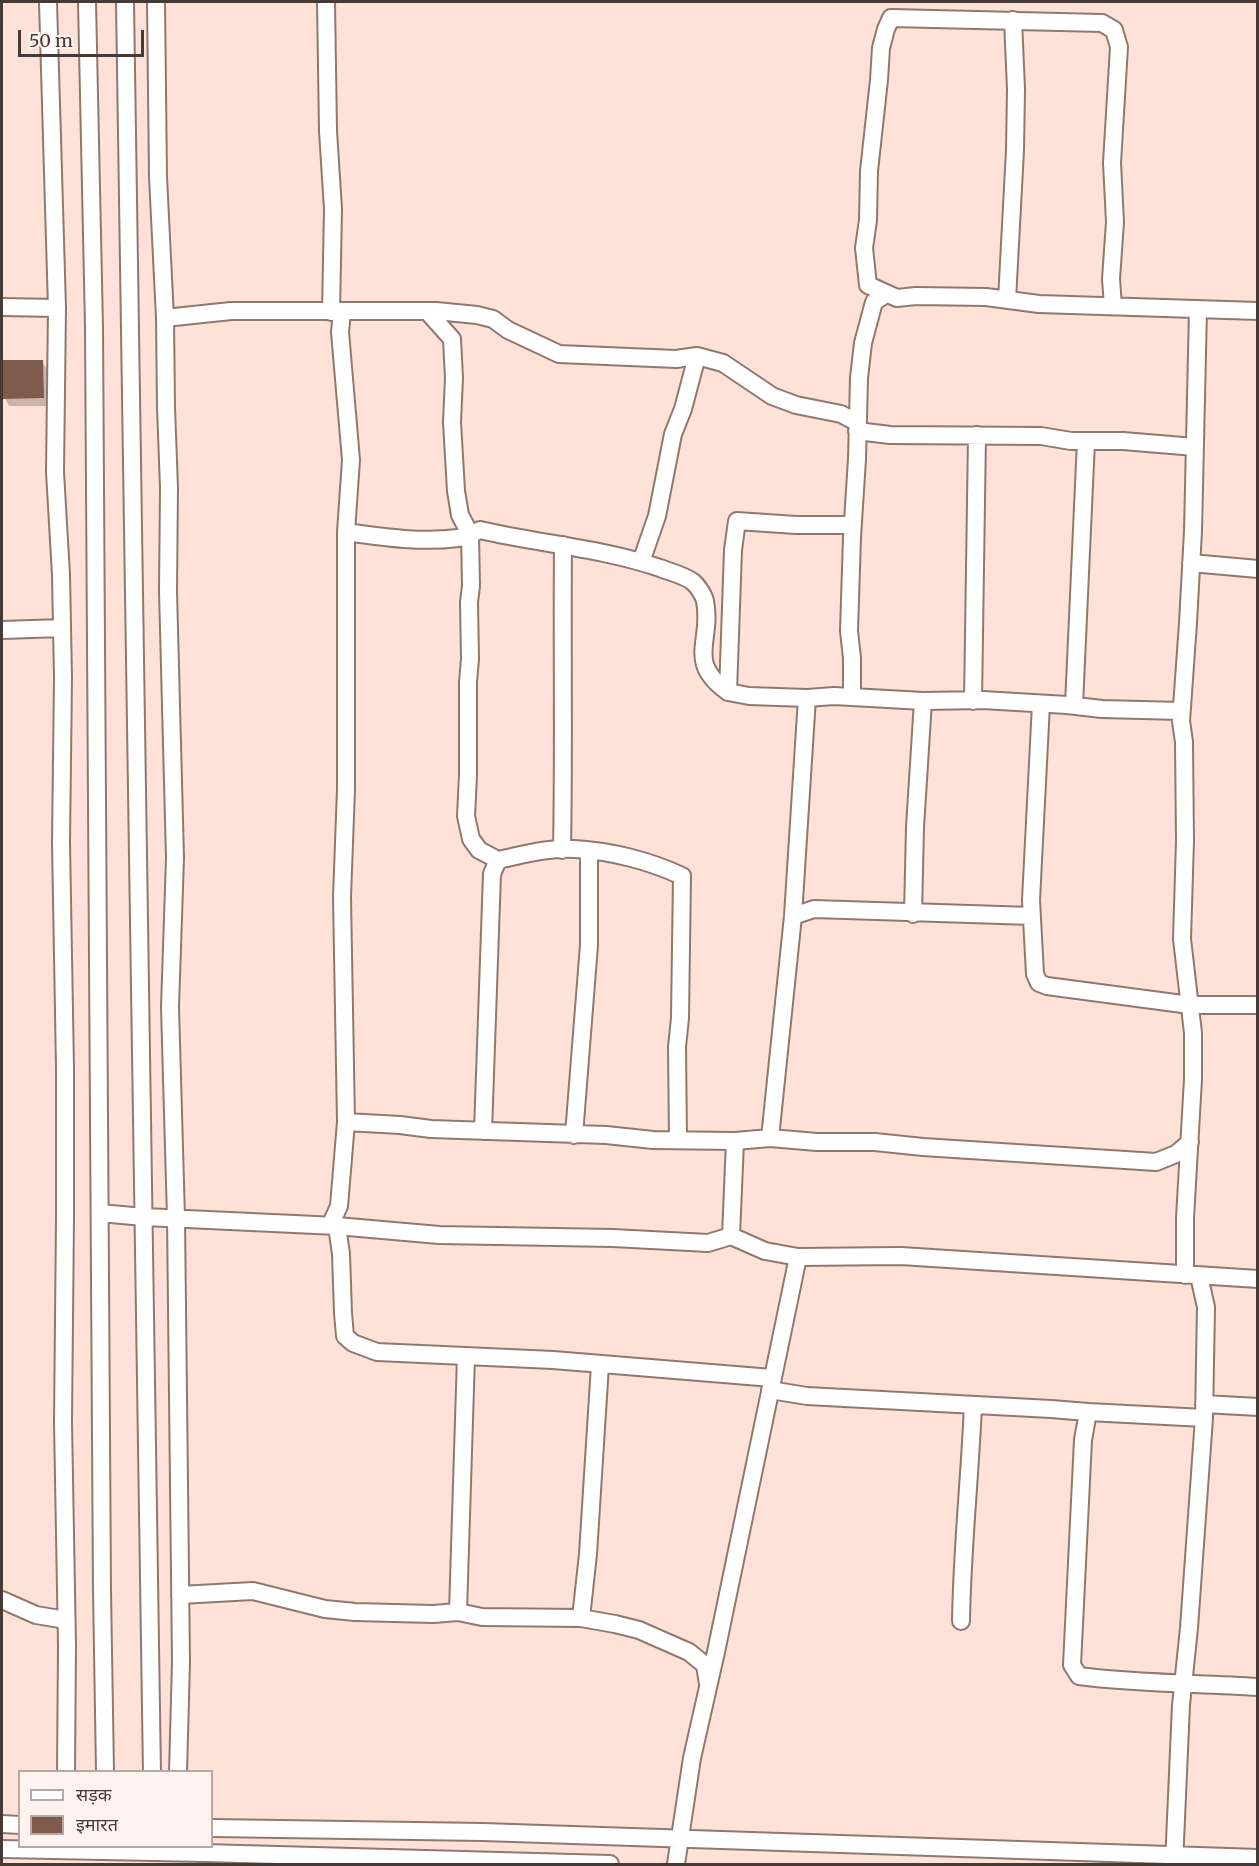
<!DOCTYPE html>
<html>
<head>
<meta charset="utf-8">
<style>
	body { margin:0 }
	#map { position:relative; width:1259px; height:1866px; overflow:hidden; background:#fee2d7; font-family:Merriweather,"Noto Sans Devanagari",serif }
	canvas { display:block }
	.frame { position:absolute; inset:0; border:3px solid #453a36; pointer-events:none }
	.legend { position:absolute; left:18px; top:1770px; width:195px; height:78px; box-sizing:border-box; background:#fff3ef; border:2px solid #b5a9a5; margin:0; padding:8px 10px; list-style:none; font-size:18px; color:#453a36 }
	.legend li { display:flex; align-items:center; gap:12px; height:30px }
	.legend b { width:30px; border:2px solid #b5a9a5 }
	.scale { position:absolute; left:18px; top:30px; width:126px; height:27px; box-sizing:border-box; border:3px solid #453a36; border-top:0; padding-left:8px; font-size:18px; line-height:21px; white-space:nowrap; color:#453a36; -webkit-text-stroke:4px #fff3ef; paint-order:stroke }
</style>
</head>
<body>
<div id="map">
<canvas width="1259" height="1866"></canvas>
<div class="frame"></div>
<ul class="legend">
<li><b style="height:8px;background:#fff"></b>सड़क</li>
<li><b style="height:16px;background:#7f5b4e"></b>इमारत</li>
</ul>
<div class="scale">50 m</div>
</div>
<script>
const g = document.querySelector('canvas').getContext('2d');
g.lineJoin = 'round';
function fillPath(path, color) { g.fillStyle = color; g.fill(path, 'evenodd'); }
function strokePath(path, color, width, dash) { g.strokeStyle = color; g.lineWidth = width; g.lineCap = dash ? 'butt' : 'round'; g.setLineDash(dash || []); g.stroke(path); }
const shadow = new Path2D(`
	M42,362L47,369V406H9L5,398Z`);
const building = new Path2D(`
	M3,360H43L44,398L3,399Z`);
const minor = new Path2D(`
	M48,2L57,308L55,472L61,575L63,678L61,842L65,1068V1218L63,1422L67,1646L66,1772
	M87,2L94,327L102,1590L105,1772
	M125,2L152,1772
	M156,2L158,177L165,318L166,407L169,488L168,591L175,858L170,1007L176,1218L181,1662L178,1772
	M326,2L328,131L333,209L331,312
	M1007,300L1015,150L1016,89L1013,20
	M1113,306L1111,279L1115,222L1112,163L1119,47L1114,30L1102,23L891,18L886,29L881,48L879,80L869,171L868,220L864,248L868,285L897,298L916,296L986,297L1039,304L1258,311
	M2,307L57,308
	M427,311L452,339L454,378L452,422L456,491L460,515L470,534L471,586L469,602L470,659L468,682V775L466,816L471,839L479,850L498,860
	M165,318L231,311H436L477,315L493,319L508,330L559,354L676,359L697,356L723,363L772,396L796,405L841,414L858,423
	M857,431L890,435L1041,436L1071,441H1123L1195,447
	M853,525H796L737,521L733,550L728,692L749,696L807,698L834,696L923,701L983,700L1067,705L1102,709L1181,711
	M346,532C382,537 421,543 458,538C466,537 473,533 480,530C540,544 601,548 660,568C670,572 684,575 693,582C698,586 704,596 705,601C713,642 685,661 728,692
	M641,562L657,516L673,434L683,409L697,356
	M1191,563L1258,569
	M2,630L62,628
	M852,697V658L849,631L852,537L857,459L859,378L863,343L874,302L886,294
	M973,701L977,435
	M1041,704L1031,900L1035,974L1039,983L1047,986L1190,1005H1258
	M1074,705L1086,441
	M562,850C564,748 562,646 563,545
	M913,914L915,827L923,701
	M793,916L814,909L1032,916
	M346,1122L400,1125L431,1129L606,1135L653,1140L735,1141L770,1138L817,1142H875L923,1147L1156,1162L1176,1154L1190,1142
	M483,1131L492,874L498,860C522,855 550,847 575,849C611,851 650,861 682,876L680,1018L677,1047L678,1140
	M574,1135L589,945V851
	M770,1138L793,916L807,698
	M100,1213L144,1217L337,1226L439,1235L613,1238L708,1243L731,1236L765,1251L798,1257L901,1256L1258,1279
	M330,1226L339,1206L346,1122L342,897L346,789V532L351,460L340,332L342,312
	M337,1226L341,1254L343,1313L345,1336L353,1343L377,1352L553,1360L772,1378
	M731,1236L735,1141
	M1185,1275V1218L1193,1079V1033L1182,939L1185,841L1184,742L1181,721L1188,623L1193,531L1198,309
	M770,1390L807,1396L1051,1409L1088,1412
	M1204,1404L1258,1407
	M1204,1418L1088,1412L1083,1440L1072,1665L1079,1676C1139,1684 1198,1683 1258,1687
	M180,1595L253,1591L325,1609L355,1612L433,1614L458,1612L482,1617L581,1618L615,1624L639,1630L689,1652L705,1665L708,1684
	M2,1600L36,1615L66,1620
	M458,1612L466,1356
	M581,1618L588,1554L600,1365
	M961,1621C962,1549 970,1477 973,1405
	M2,1824L20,1825
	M212,1828L483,1832L1258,1858
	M2,1849L204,1853L610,1864
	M676,1864L692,1758L716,1652L798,1257
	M1174,1864L1181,1705L1189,1628L1204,1418L1206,1307L1199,1276`);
fillPath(shadow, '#0003');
fillPath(building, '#7f5b4e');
strokePath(minor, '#91786f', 20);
strokePath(minor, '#fff', 16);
</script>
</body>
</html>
